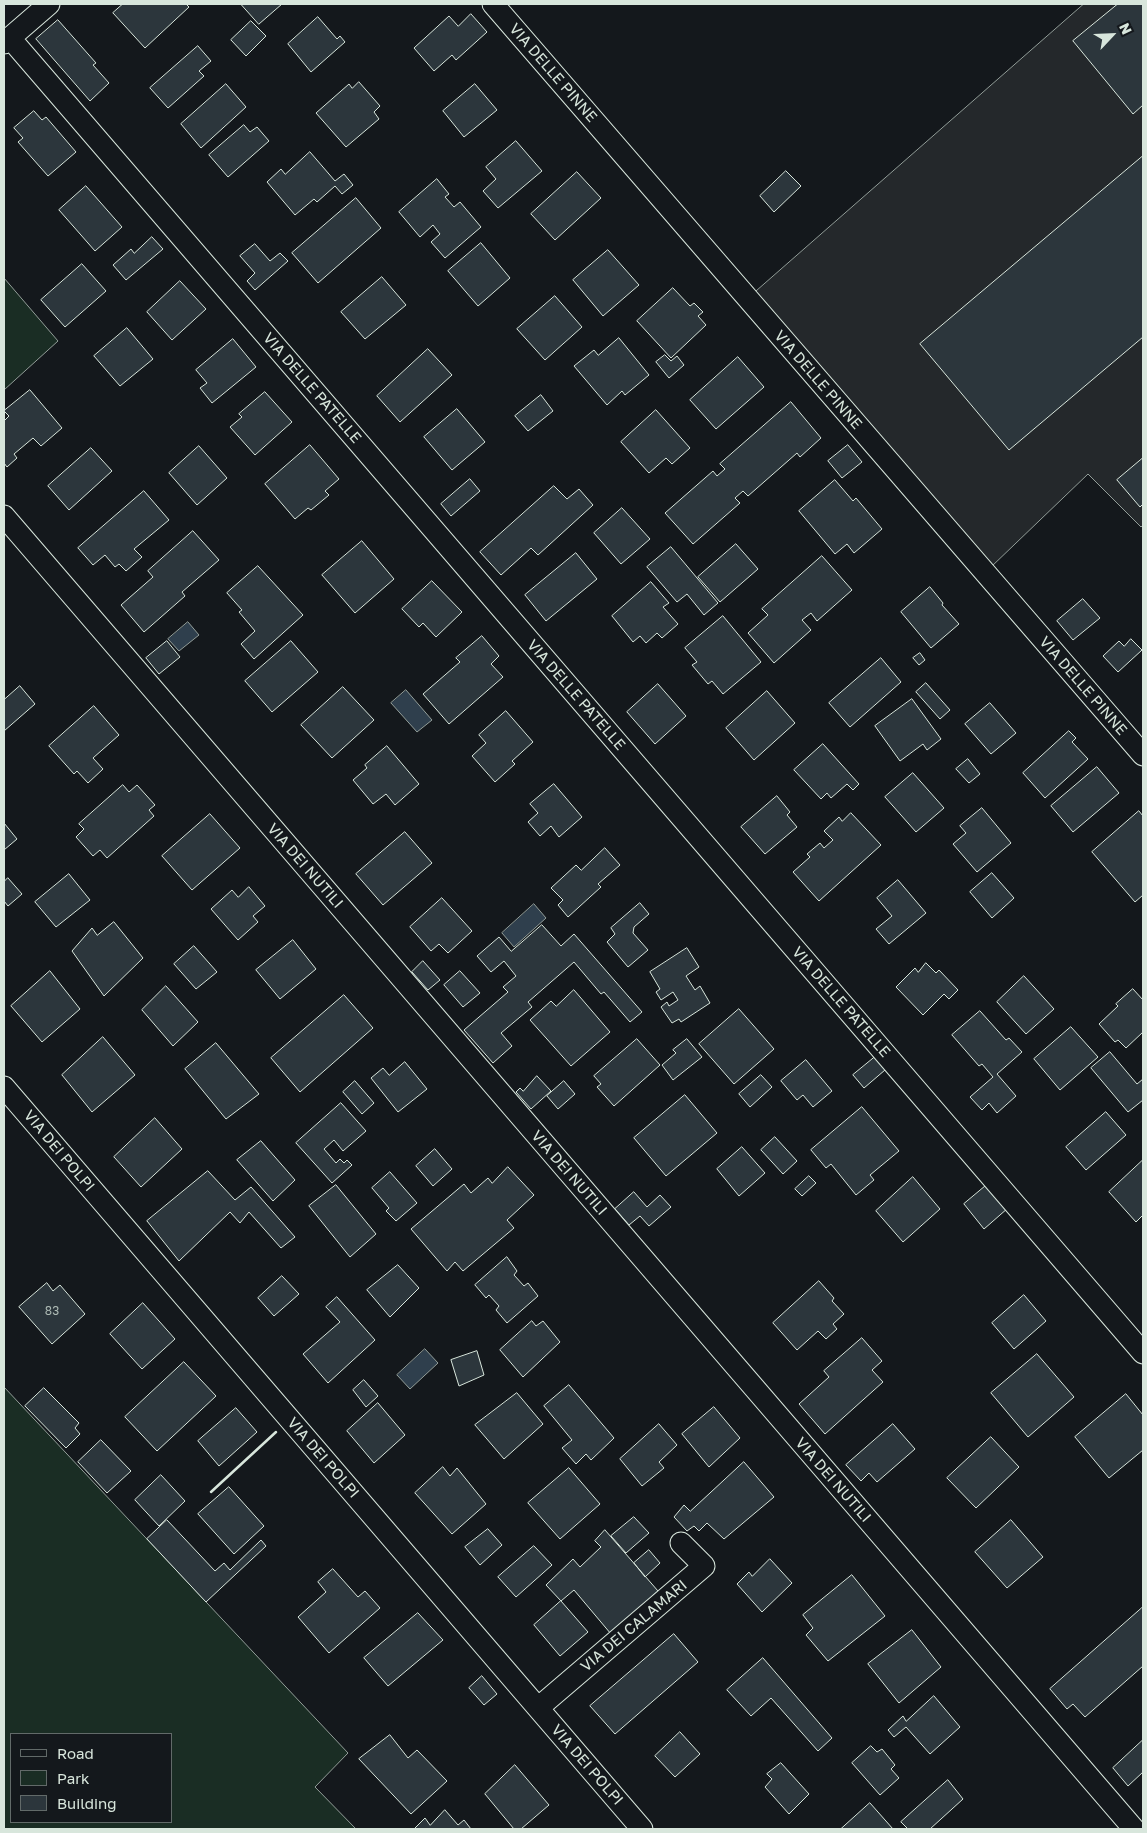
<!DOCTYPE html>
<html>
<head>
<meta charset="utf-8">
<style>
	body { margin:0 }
	#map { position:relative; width:1147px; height:1833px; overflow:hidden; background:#14181c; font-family:"Golos Text",sans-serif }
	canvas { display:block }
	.frame { position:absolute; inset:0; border:5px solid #d8e6dc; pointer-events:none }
	.legend { position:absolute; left:10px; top:1733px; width:162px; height:90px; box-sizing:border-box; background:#14181c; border:1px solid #626a69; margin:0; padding:6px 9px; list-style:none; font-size:15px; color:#d8e6dc }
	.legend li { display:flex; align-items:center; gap:10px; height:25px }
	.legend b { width:25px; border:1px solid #626a69 }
	.north { position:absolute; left:1087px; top:10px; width:50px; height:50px; -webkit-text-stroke:4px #14181c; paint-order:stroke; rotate:65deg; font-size:14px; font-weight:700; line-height:20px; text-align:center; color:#d8e6dc }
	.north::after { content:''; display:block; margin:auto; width:18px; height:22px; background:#d8e6dc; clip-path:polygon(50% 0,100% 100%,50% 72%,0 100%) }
</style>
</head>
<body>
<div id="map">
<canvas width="1147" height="1833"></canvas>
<div class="frame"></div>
<ul class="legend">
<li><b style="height:6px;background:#14181c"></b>Road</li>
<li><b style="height:14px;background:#1a2d24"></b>Park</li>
<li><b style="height:14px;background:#2c363c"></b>Building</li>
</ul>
<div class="north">N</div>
</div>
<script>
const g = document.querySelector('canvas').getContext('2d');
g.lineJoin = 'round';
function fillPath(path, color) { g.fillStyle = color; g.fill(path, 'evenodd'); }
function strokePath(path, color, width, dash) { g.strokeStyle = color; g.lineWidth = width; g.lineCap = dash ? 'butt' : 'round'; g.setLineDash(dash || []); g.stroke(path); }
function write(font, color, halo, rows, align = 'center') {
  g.font = font + ' "Golos Text",sans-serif'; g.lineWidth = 4; g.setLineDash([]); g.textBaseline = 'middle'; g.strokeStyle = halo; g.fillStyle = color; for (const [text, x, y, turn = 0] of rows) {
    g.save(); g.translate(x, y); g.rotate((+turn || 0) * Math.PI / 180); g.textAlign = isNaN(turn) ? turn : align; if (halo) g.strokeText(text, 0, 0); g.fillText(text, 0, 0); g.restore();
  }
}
const green = new Path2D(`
	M4,278L58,341L4,390Z
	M4,1387L348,1753L315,1787L356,1829H4ZM11,1734H171V1822H11Z`);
const parking = new Path2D(`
	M1084,4H1143V525L1141,527L1088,474L991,567L752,295Z`);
const water = new Path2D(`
	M188,622L199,635L179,651L168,639Z
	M406,690L432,720L417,732L391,703Z
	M534,904L546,918L514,947L502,933Z
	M425,1349L438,1363L410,1389L397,1375Z`);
const building = new Path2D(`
	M123,4H186L189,7L145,48L113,13Z
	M241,4H282L259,24Z
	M1118,4H1143V105L1133,114L1073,41Z
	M471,14L487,32L456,60L452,55L434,71L414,48L449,16L458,26Z
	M318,17L337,39L340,36L345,42L311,72L288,44Z
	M58,20L96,63L93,65L109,83L90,101L36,39Z
	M251,21L266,36L246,56L231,40Z
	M198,46L211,61L199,71L204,76L168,108L150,88Z
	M359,82L380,106L374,112L379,119L346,147L316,113L349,84L352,88Z
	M226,84L246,107L201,148L181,124Z
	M475,84L497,110L464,137L443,111Z
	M34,111L42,120L46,117L76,152L48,176L18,142L23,138L14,128Z
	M244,125L250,132L257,127L269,141L228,177L209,155Z
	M516,141L542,171L498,208L483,191L496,179L486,167Z
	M310,152L335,181L344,174L353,185L342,194L335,186L317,202L314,199L295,215L267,182L281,169L285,174Z
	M1143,156V337L1009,450L920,344Z
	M786,171L801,186L774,212L760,196Z
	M577,172L601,198L555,240L531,214Z
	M437,179L449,194L445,197L454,207L460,202L481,227L445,258L431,242L440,234L433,225L420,237L399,212Z
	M86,186L122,227L95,251L59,210Z
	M356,198L381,228L318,283L292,253Z
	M152,237L163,249L126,280L113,265L131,249L134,253Z
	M481,243L510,278L478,306L448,271Z
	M255,244L270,261L280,253L288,261L255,290L247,281L255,273L240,256Z
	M608,250L639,285L603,316L573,280Z
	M82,264L106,291L65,327L41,300Z
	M382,277L406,305L365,339L341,312Z
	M180,281L206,309L172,340L147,312Z
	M673,288L690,306L694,303L703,312L698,316L706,325L671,358L637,321Z
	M555,296L582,327L545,360L517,329Z
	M127,328L153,359L120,386L94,356Z
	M619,338L649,375L625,395L622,391L607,405L574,366L594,350L598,355Z
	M233,339L256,367L212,403L200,388L207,383L196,370Z
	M428,349L452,375L400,422L377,396Z
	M665,355L671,361L677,356L684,365L669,378L656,362Z
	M738,357L764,387L716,429L690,400Z
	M30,390L62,428L41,446L33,438L14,454L17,458L7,467L4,463V421L9,416L4,411Z
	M265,392L292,422L255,455L230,427L242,417L239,414Z
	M541,395L553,411L528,431L515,416Z
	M791,402L821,438L800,457L797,453L748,496L743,491L735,498L740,503L693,544L665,513L713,471L717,476L725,469L720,464Z
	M457,409L485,442L452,470L424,437Z
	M656,410L690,448L672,464L666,458L649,473L621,442Z
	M310,445L339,479L325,491L329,495L311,510L308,508L295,519L265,484Z
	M848,445L862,462L842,478L828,461Z
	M199,446L227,478L197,505L169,473Z
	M91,448L112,471L69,510L48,486Z
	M1143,458V504L1140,507L1117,480Z
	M470,479L480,491L451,516L441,504Z
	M835,480L853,501L856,498L882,529L854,553L847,544L835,554L799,511Z
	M554,486L567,499L579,489L593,505L538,555L531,548L501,575L480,552Z
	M144,491L169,520L134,549L142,557L126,571L119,564L115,567L105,555L93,565L78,548Z
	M622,508L650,539L621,564L594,533Z
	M193,531L219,560L182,592L185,596L144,632L121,605L153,577L148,571Z
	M362,541L394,579L355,613L322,575Z
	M736,544L758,569L720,602L698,577Z
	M671,547L718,603L704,615L687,594L677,602L647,567Z
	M576,553L597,579L546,621L525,595Z
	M822,556L852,590L817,621L811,613L802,620L811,630L774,663L748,633L768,615L762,609Z
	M258,566L303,615L254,659L241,644L255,631L239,612L242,610L227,593Z
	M432,581L462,612L436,637L423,623L419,627L402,609Z
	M651,582L669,603L663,607L678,624L662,638L657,633L646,643L640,636L633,642L612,616Z
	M930,587L943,603L942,605L959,624L931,648L901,612Z
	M1083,599L1100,618L1073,640L1057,621Z
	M723,616L761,662L723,694L712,681L708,684L692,665L697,662L685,648Z
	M482,636L499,656L491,664L503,677L449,724L423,694L460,662L456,658Z
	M1131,639L1142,650L1118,672L1103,656L1119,641L1124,646Z
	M167,641L180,657L159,674L146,658Z
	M291,641L318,672L272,712L245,681Z
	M920,653L925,660L919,665L913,658Z
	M881,658L901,682L850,727L829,703Z
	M926,683L950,710L940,719L916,692Z
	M658,684L686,716L655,744L627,712Z
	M20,686L35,704L4,731V700Z
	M343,687L374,720L332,758L301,725Z
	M767,691L795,723L754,760L726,728Z
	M912,699L941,739L927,750L923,744L900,761L875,726Z
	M990,703L1016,733L991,754L965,724Z
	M94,706L119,735L93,758L103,769L88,783L77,771L74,774L49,746Z
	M506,711L533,742L512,761L515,764L495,782L472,756L486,743L479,735Z
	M1069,731L1076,738L1072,742L1088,759L1045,798L1023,773Z
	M823,744L859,784L853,790L847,784L831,798L827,793L821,799L794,770Z
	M387,746L419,784L395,805L386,794L373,804L353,780L367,768L365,765Z
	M968,759L980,774L969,783L956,769Z
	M1097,767L1119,793L1073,832L1051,806Z
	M913,773L944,808L916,832L885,797Z
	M554,784L582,817L559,837L551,826L540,836L528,822L538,813L530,804Z
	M123,785L129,792L137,785L155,805L149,810L154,816L107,858L100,850L93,856L76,837L84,829L79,824Z
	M777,796L790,812L787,815L797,827L765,854L741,827Z
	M982,808L1011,843L977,872L953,844L966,833L960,826Z
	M1139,811L1143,816V895L1135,902L1092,852Z
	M851,813L881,845L819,901L793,872L810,857L807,854L820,843L824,848L833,840L824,831L839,817L842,821Z
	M210,814L240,848L192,890L162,856Z
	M4,823L17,839L4,850Z
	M405,832L432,863L383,905L356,874Z
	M605,848L620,865L598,884L601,887L568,917L558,905L563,900L551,888L576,865L581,870Z
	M992,873L1014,898L992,918L970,892Z
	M69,874L90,900L56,927L35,902Z
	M8,878L22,894L8,906L4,901V882Z
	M898,880L926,913L889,944L876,929L892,916L877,898Z
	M249,887L265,906L253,916L258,922L238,940L211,909L232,890L238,897Z
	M442,898L472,931L448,953L439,944L431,951L410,927Z
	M640,903L649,914L634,927L633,933L648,950L628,967L607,942L615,934L611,928Z
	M114,922L143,958L104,996L72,951L92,928L97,935Z
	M542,925L561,946L574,934L642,1012L630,1022L604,992L601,994L574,962L528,1002L532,1007L501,1033L512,1046L493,1063L464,1030L508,992L503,987L516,976L504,961L491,972L477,956L499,937L511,951Z
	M293,940L316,969L280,999L256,970Z
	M194,946L217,972L196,989L174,964Z
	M687,948L699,967L686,976L695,990L700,986L710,1003L681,1022L679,1019L672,1023L661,1007L667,1002L669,1006L678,1000L673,992L661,1000L656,992L660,989L650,972Z
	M423,961L440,980L428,990L412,972Z
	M926,963L936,973L939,970L958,990L949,999L944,994L923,1015L896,987L915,968L918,972Z
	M50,971L80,1009L42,1042L11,1006Z
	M460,971L480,993L463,1007L444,985Z
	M1024,976L1054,1009L1026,1034L997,1002Z
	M166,986L198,1022L173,1046L142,1010Z
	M1133,989L1143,1000V1032L1126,1048L1118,1040L1115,1042L1099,1024L1118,1006L1116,1004Z
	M574,990L610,1032L571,1066L530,1020L551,1001L556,1006Z
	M344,995L373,1028L300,1092L271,1058Z
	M739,1009L774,1049L734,1084L699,1044Z
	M980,1011L1006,1040L1009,1038L1022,1052L997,1074L1016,1096L997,1113L989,1103L982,1110L970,1097L993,1077L982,1064L979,1066L952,1035Z
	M1071,1027L1098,1057L1060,1090L1034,1059Z
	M103,1037L135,1075L92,1112L62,1075Z
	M637,1039L660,1065L614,1106L597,1087L601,1084L594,1076Z
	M687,1039L702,1057L673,1080L662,1065L676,1053L673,1050Z
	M216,1043L259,1094L226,1119L185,1069Z
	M1110,1052L1137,1084L1143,1079V1100L1128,1112L1091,1068Z
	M875,1057L885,1070L864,1088L853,1075Z
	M806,1060L832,1091L813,1107L803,1095L797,1100L781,1081Z
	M405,1062L427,1089L398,1112L371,1078L383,1068L389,1075Z
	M761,1075L772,1087L750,1107L739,1094Z
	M537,1076L551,1091L531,1109L516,1092L520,1088L523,1091Z
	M355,1081L374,1103L362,1114L343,1092Z
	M564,1081L575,1094L558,1109L547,1096Z
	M685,1095L717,1133L666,1176L634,1138Z
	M341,1103L366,1131L343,1151L334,1140L324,1149L336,1163L340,1159L344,1163L347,1160L352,1165L332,1183L296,1143Z
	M862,1107L899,1151L870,1175L874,1180L856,1195L831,1164L826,1168L811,1150Z
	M1106,1112L1126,1135L1086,1170L1066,1147Z
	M155,1118L182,1149L141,1187L114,1157Z
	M775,1137L797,1161L783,1174L761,1150Z
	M261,1141L295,1180L273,1201L237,1160Z
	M742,1147L765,1173L739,1196L717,1169Z
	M435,1149L452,1169L433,1186L416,1166Z
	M1143,1160V1215L1136,1222L1109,1192Z
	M508,1167L534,1195L507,1220L514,1228L463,1271L455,1262L447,1271L411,1229L464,1184L471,1193L488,1178L492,1183Z
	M208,1171L235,1200L251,1187L295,1237L281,1248L249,1212L240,1223L230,1212L179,1261L147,1221Z
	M390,1172L417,1203L396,1221L386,1211L389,1208L372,1188Z
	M809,1176L816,1183L802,1196L795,1189Z
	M913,1177L940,1209L903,1242L876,1211Z
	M988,1184L1008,1208L984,1229L964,1204Z
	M336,1185L376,1234L350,1257L309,1206Z
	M634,1192L647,1207L660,1195L671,1207L649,1226L640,1216L629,1225L615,1209Z
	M507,1257L517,1271L514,1275L524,1286L528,1283L538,1296L507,1323L496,1310L499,1306L489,1295L486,1298L475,1285Z
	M398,1265L419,1288L390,1317L367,1290Z
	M282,1276L299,1294L274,1316L258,1298Z
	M819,1281L834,1298L832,1301L844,1314L833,1324L837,1329L826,1339L818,1331L797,1350L773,1323Z
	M47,1283L53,1291L60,1285L85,1314L52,1344L19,1307Z
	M1024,1295L1046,1321L1014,1349L992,1323Z
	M337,1297L375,1340L328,1383L303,1354L340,1322L326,1307Z
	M143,1303L175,1339L142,1369L110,1334Z
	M532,1321L536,1326L543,1321L560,1342L523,1377L500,1350Z
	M862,1338L882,1361L872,1370L883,1382L825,1434L799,1404L829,1377L824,1371Z
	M477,1351L484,1375L459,1386L451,1360Z
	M1037,1354L1074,1397L1028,1437L991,1393Z
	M184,1362L216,1396L157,1451L125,1417Z
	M364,1380L378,1396L366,1407L353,1390Z
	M569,1385L614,1438L591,1460L586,1454L576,1464L562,1448L572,1440L544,1406Z
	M44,1388L79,1423L75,1428L80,1434L66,1448L25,1406Z
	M517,1393L543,1424L504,1459L475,1425Z
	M1126,1394L1143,1415V1450L1109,1478L1075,1437Z
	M378,1403L405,1435L374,1463L347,1431Z
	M714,1407L740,1438L709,1467L682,1434Z
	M236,1408L257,1432L219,1466L198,1441Z
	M659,1424L677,1445L659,1462L664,1468L642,1486L620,1459Z
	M893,1424L915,1449L877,1482L869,1473L861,1481L846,1465Z
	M991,1437L1019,1467L976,1508L947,1478Z
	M101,1440L131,1471L107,1493L78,1462Z
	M744,1462L774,1497L724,1539L707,1523L699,1531L694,1526L687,1531L674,1517L684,1505L690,1511Z
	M443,1467L450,1476L457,1468L486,1504L452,1534L415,1493Z
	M569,1468L600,1504L560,1539L528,1503Z
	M161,1475L185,1501L159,1526L135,1500Z
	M229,1487L264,1526L234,1554L198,1514Z
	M634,1517L649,1533L626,1553L611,1536Z
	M167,1520L215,1571L224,1563L230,1570L261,1540L266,1546L206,1602L147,1539Z
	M1011,1520L1043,1557L1007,1588L975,1552Z
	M488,1529L502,1545L480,1565L465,1547Z
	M605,1530L658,1591L611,1634L574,1590L561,1601L546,1585L573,1559L580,1567L601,1547L595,1541Z
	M534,1546L552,1565L516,1597L498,1577Z
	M649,1550L660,1563L645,1577L634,1563Z
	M770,1559L792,1583L762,1612L737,1584L749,1572L752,1576Z
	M333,1569L358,1597L365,1591L380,1608L329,1653L298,1617L326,1592L318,1582Z
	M852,1575L885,1616L828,1661L806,1635L813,1628L803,1615Z
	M561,1601L588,1632L560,1656L534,1625Z
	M1142,1608L1143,1609V1666L1085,1717L1073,1704L1067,1709L1050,1689Z
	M418,1613L443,1640L388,1686L364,1658Z
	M912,1630L941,1667L899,1703L868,1664Z
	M674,1634L698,1662L615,1734L590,1706Z
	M763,1658L832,1738L818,1751L771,1698L751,1716L727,1690Z
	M482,1676L497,1694L484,1705L469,1688Z
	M934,1696L960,1727L930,1754L906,1727L894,1737L888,1730L903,1716L906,1721Z
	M680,1732L700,1754L675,1777L655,1756Z
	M390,1735L408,1758L417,1750L447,1781L411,1814L359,1759Z
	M1143,1740V1772L1128,1786L1113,1768Z
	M871,1746L877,1752L882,1749L895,1765L891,1769L899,1778L880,1795L852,1763Z
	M781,1763L809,1794L789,1814L765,1787L772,1779L767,1774Z
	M515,1765L549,1805L521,1829H514L485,1794Z
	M948,1780L963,1799L930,1829H908L901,1822Z
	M870,1803L893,1829H841Z
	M445,1810L458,1825L464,1820L471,1829H416L415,1828L425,1818L430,1825Z`);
const street = new Path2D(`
	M493,4L1143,755
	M10,38L1143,1353
	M4,43L49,4
	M4,516L1134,1829
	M4,1087L642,1829
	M538,1708L704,1566L681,1543`);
const wall = new Path2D(`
	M211,1492L276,1432`);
const numberNames = [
	["83",52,1311]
];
const streetNames = [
	["VIA DELLE PINNE",553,73,49],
	["VIA DELLE PINNE",818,380,49],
	["VIA DELLE PATELLE",312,388,49],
	["VIA DELLE PINNE",1083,686,49],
	["VIA DELLE PATELLE",576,695,49],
	["VIA DEI NUTILI",305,866,49],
	["VIA DELLE PATELLE",841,1002,49],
	["VIA DEI POLPI",59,1151,50],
	["VIA DEI NUTILI",569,1173,49],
	["VIA DEI POLPI",323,1458,49],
	["VIA DEI NUTILI",833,1480,49],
	["VIA DEI CALAMARI",634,1626,-40],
	["VIA DEI POLPI",587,1765,49]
];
fillPath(green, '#1a2d24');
strokePath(green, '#939e99', 1);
fillPath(parking, '#24282b');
strokePath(parking, '#939e99', 1);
fillPath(water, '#2f3f4d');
strokePath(water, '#939e99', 1);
fillPath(building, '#2c363c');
strokePath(building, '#d8e6dc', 1);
strokePath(street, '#d8e6dc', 23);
strokePath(street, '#14181c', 21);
strokePath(wall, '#d8e6dc', 2.5);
write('12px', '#adbab4', null, numberNames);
write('15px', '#d8e6dc', '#14181c', streetNames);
</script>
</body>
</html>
